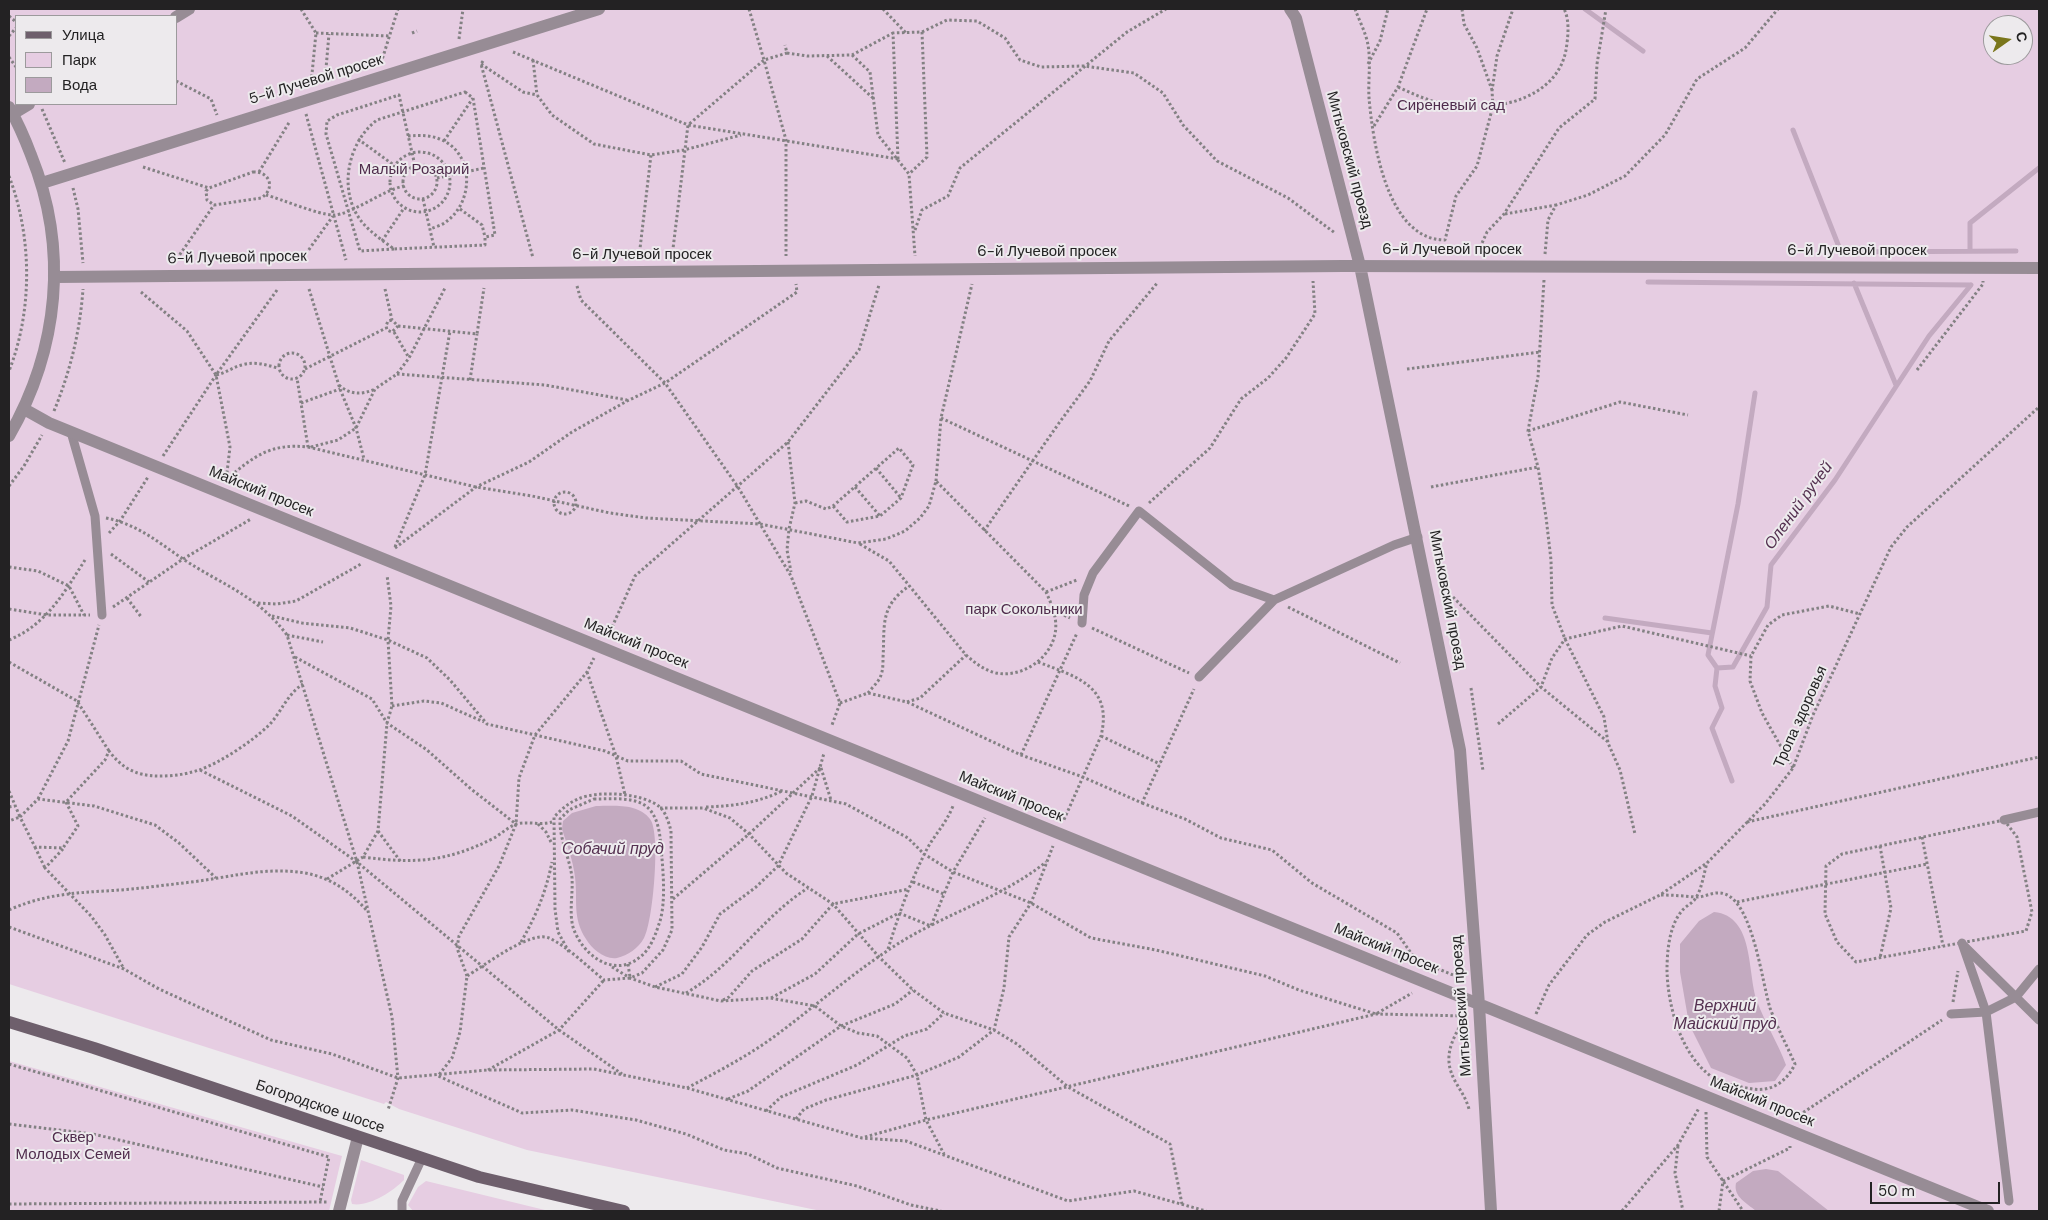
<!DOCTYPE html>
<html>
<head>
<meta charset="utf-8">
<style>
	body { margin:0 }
	#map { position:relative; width:2048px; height:1220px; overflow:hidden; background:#edeaed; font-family:"DM Sans",sans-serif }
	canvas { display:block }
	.frame { position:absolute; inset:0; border:10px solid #232223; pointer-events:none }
	.legend { position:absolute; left:15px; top:15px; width:162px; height:90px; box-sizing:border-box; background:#edeaed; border:1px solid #9c9a9c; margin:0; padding:6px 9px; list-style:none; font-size:15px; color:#232223 }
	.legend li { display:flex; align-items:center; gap:10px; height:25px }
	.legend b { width:25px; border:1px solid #9c9a9c }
	.north { position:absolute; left:1983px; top:15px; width:50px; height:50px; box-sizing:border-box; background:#edeaed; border:1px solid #9c9a9c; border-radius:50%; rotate:77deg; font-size:14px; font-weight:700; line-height:20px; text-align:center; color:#232223 }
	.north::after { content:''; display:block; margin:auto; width:18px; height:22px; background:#7a761b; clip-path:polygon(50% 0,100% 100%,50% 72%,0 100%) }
	.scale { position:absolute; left:1870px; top:1182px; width:130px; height:22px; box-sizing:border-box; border:2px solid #232223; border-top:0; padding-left:6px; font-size:15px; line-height:18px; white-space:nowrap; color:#232223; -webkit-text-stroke:4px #edeaed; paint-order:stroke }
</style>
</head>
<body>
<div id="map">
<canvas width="2048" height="1220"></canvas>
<div class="frame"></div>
<ul class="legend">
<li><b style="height:6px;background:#6e5f6c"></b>Улица</li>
<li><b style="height:14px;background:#e6cde2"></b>Парк</li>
<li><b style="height:14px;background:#c3aac0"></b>Вода</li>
</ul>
<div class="north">С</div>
<div class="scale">50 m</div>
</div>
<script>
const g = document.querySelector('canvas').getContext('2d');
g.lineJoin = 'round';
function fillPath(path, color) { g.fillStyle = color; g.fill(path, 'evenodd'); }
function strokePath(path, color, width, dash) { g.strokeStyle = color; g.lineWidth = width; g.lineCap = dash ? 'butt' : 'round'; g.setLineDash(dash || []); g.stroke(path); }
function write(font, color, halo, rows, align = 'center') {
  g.font = font + ' "DM Sans",sans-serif'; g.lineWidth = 4; g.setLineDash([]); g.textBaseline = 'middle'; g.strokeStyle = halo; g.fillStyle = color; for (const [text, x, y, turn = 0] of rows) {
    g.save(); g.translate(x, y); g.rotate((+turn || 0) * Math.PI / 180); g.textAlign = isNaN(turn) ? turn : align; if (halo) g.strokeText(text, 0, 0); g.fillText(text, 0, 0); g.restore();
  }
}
const green = new Path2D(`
	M9,9H2039V1211H821L527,1150L399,1109L386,1102L384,1104L9,984ZM16,16H176V104H16ZM1993,25H2023V55H1993Z
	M9,1061L342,1156L329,1211H9Z
	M361,1160L404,1175V1180C392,1192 369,1207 352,1204L351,1200Z
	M426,1181L549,1211H413L408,1205L418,1187Z`);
const water = new Path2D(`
	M596,806C613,806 638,803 650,819C661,832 653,923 644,938C638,949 628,955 617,958C605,960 592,949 586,939C572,917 578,901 575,877C573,860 567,845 562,829L563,821L572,813Z
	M1714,912C1755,916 1747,973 1757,1001C1765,1023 1778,1043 1786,1065L1775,1081L1749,1083L1711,1068L1689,1024L1680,972V944L1699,921Z
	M1766,1169L1778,1171L1829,1211H1756C1747,1203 1733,1197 1736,1183L1753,1171Z`);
const stream = new Path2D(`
	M1585,9L1643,51
	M1793,130L1841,252L2016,251
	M1970,250V223L2039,168
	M1648,282L1971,285
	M1854,283L1896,385
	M1605,618L1712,633
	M1717,668L1708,655L1738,504L1755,393
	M1732,781L1712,728L1722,708L1715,686L1717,668L1733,667L1767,607L1771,565L1835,480L1929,336L1971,285`);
const path = new Path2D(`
	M301,9L316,33L311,84
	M749,9L764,60L787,53L785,45
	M883,9L906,33
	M1355,9C1359,20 1366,33 1368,45C1371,62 1368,81 1369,98C1373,143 1387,240 1445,240L1456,196L1477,166L1493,106L1492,91L1497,56L1513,9
	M1462,9L1464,24L1477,48L1492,90
	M9,16L16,22
	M922,32L947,20L977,21L1005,38L1020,60L1041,67L1084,66L1134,73L1163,93L1183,125L1217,161L1288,198L1335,233
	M316,33L390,36
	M412,33L417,31
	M9,36L16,28
	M459,39L463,9
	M513,52L688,125L898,159
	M787,53L807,56L852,55L893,33
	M852,55L870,72L878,135L909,174L915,256
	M827,56L874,99
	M9,57L16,67
	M533,60L537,95
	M483,61L481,64L533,258
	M381,63L398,9
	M481,64L523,92L537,95L552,115L594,144L651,155L684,150L741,135
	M1368,64L1380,41L1388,9
	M325,80L329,34
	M176,81L211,99L217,115
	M1398,87C1417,96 1436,104 1457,106C1499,111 1557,98 1566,50C1568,38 1570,20 1564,9
	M465,92L473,98L495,235L485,237V245L394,249C382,240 368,231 359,218C338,187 349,141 377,120Z
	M42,109L65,163
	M306,114L346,260
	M1374,126L1398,87L1427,9
	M408,136C421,135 431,135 442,140C475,155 473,202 447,221C443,225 435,227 430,229
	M358,139L395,166
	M444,141L473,98
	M390 182a30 30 0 1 1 60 0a30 30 0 1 1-60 0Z
	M898,159L893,33L922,32L927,157L909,174
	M403 182a17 17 0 1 1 34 0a17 17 0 1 1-34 0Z
	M143,167L209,188
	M253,172C270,171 276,189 261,198L214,205L207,200L206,191L209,188Z
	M259,172L290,121
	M9,176C32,236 33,310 9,371
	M437,178L484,168
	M73,188L78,209L83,263
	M266,195C281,199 319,215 333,215C349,216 383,190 404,186
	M423,199L434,247
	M460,209L482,225L485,237
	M1505,214L1556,205
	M915,230L922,210L948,196L960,168L1127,32L1166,9
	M382,241L404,208
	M394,249L360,251L326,134L327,121L337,115L399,95L415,166
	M1478,252L1487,232L1504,214L1559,128L1595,99L1597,64L1606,9
	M1545,254L1548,220L1556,205L1588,195L1625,176L1665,135L1697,79L1745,48L1778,9
	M639,257L651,155
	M672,257L688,125L764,60L786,140V256
	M300,262L333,216
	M174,263L214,205
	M1544,280L1538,377L1528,431L1538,467L1546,517L1551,560L1552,605L1565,639L1604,717L1608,743L1620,770L1635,834
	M577,286L581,300L665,383L738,487L791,576L840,703L832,725
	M309,289L340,389L356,428L364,459
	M385,289L392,320L398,326L392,332L387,330L386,326L388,321L392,320
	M277,290L216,375C226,373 233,367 242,365C255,361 266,365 278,368
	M141,292L187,331L216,375L230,447L226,481
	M398,326L477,334L484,288
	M394,332L409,358
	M279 366a13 13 0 1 1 26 0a13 13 0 1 1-26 0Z
	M305,369L386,328
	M1407,369L1540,352
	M1917,370L1983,284V281
	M397,374L545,385L627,400
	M470,380L477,334
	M339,385C350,395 362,395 375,389
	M301,403L340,389
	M54,411C70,372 80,332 83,289
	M941,418L1129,506
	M1528,431L1620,402L1688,415
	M788,442L795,503L789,529L787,550L791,572
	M308,447L476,487L532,496L610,513L646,518L760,524L858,543L886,539L905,531L920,518L929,506L936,481L1046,592C1052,605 1058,619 1055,634C1050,659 1022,678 996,673C984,670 975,663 966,655L889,561L858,543
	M311,447L338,440L356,428L375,389L397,374L409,358L445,288
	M163,456L216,375
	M876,468L901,498
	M227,479C254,456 271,443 308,447L297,378
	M936,481L941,418L972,284
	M9,486L24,466L42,435
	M855,487L880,516
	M1431,487L1538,467
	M554 503a11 11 0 1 1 22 0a11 11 0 1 1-22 0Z
	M795,503L806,501L826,509L833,506L899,448L913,465L901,498L880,516L847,522L833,506
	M1149,503L1210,448L1241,399L1268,378L1286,358L1315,314L1313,281
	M106,518C137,524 158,542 183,559C222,585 257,595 287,635L357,862L392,1017L398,1078L388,1110
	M984,531L1059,423L1090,381L1109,341L1158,282
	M109,533L120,521L148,477
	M395,547L425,475L450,331
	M395,548L476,487L529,462L572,432L627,401L665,383L797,292L796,284
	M111,554L149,582
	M9,567L38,571L69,586L84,615
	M1046,592L1077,580
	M1453,597L1541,687L1608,742
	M127,598L142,618
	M258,603L277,604L296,601L361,564
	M113,607L183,559L251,519
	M1288,607L1400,663
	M9,609L47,615H90
	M1055,611L1070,618
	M272,616L302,623L350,628L388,640L427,658L450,680L487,724L605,751L628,761H681L701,774L846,804L908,838L924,854L953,872L1031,903L1091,938L1156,950L1265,976L1299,990L1376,1014L1412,993
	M1092,628L1189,673
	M287,635L323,642
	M608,636L635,576L788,442L859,350L879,285
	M9,640C46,625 64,593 85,560
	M295,657L372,699L387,723L427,750L471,789L516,824
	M9,662L77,701L109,751
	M1038,662C1077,677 1113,686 1101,736L1063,822
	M587,672L616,756L625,795
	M1471,688L1483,771
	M868,693C871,689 875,685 878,681C883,674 883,666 883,658C885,626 879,607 909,586
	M907,702L920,698L966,655
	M840,703L868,693L907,702L1021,755L1083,777L1142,803L1194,689
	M392,706L424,701L441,703L484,722
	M1498,724L1541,687L1552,658L1565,639L1622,626L1751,656
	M1101,736L1160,764
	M1021,755L1077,633
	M821,768L831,800
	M1793,768L1762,713L1750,681L1751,656L1768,625L1782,615L1829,606L1860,614
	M200,770L292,816L357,862L559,1030L622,1074
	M9,791L20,817L9,821
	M38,799L68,741L99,625
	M594,799C610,799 629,797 643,804C658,813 660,833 661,848C663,869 666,901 660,921C656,933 651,949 640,957C614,979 582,955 573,927C569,912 573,894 572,878C570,858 559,839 560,819L569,810Z
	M67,801L105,760L109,751C116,760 124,768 135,772C152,779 182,776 199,770C220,763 251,742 267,727C281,714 286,695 303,684
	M66,802L78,826L63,848L35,847L20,817L38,799L94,806L155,825L179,843L216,878
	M1142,803L1185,819L1221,838L1272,850L1312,883L1397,933L1418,963
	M9,807L15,806
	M706,807C734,806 757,803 782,791
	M660,808H703L730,818L749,834L786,873L833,904L879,957L913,990L944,1013L994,1030L1017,1044L1068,1087L1170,1144L1182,1204
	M2004,820L2017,837L2032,912L2026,931L1856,962L1837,942L1825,914L1826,866L1842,854Z
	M1747,822L2039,757
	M538,824L546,832L552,844
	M378,831L401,862
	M1922,837L1943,946
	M1880,846L1891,908L1880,958
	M35,847L45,868
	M63,849L45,868L91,916L105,935L124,969
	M363,857C414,864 447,862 494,838C501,834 507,828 514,825C525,820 540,826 552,822
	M327,879L363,857L378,831L387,723L392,706L388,640L391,606L387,575
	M913,882L944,894
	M1661,895C1673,895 1684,896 1695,897C1705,898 1714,890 1725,894C1753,904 1762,982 1770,1008C1777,1027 1787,1046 1795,1064C1787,1081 1772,1092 1753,1089C1740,1087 1723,1084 1712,1077C1681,1055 1668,1007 1667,971C1667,952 1669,927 1681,912C1685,906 1694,903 1697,896C1702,887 1704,873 1707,863
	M673,899L749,834L821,767
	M1737,902L1927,864
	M9,910C58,888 99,894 150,887C173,884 196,882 218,878C248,873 275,868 305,873C332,878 351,892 368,912
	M9,927L124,969L159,989L271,1040L332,1054L398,1078L488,1070L594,1069L687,1088L862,1138L906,1141L1068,1201L1134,1191L1206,1211
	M521,942C536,916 546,892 552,862
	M1372,942L1463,979
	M888,949C898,917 909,885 924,855C932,837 945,826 953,806
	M569,952L558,932L555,909L554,817C561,810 568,803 578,799C598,790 643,793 660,807C666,813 669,823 671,831L672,930L663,950L642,973L630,978L604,980C589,968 567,946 549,938C530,930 484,966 467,976L460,1032L452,1058L438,1076L522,1113L572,1110L636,1120L686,1134L724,1150L748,1154L777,1168L857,1186L911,1205L941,1211
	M628,964L630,977
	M612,967L630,978L655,987L721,1001L770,998L815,1006L841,1026L858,1033L877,1036L907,1058L917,1075L926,1120L944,1154
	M467,976L457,948L459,936L499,866L516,824L519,778L535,735L587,672L594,658
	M655,987L682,974L702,947L720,914L756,887L778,866L812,796L824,753
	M686,993C733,966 762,917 808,888
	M771,998L815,974L858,934L899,913L931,926L953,872L985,818
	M723,1000L729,997L752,971L802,939L833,904L909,889
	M1953,1002L1958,971
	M1536,1014L1549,985L1587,935L1605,922L1660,895L1707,863L1765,804L1793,768L1813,715L1891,547L1907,527L2039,407
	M1464,1019C1452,1040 1442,1057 1455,1081C1460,1090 1466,1098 1469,1109
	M9,1064L329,1157L320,1202
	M488,1070L559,1030L604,980
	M687,1088C717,1072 748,1056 775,1036C813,1008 848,977 887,951C937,916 999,900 1046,862
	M728,1099L748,1091L841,1026L895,1004L913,990
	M766,1111L781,1097L857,1065L904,1036L927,1029L944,1013
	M1706,1112L1707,1157L1743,1211
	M796,1119L804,1109L826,1100L917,1075L959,1057L994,1030L1004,988L1009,937L1031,903L1053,846
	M1799,1121L1801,1114L1942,1020
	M9,1124L93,1134L323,1187
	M865,1137L926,1120L1376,1014L1466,1016
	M1678,1146L1675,1173L1683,1211
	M9,1204L328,1202
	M1622,1211L1678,1145L1699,1108
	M1719,1211L1723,1181L1790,1148V1146`);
const service = new Path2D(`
	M71,432L95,516L102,615
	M1082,623L1084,595L1093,573L1139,511L1232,585L1274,600
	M1199,677L1274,600L1394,545L1418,537
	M2004,820L2039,812
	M1962,943L1986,1012L2009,1201
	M1963,945L2039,1020
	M1951,1014L1986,1012L2016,997L2039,969
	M402,1211V1201L422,1158`);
const pedestrian = new Path2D(`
	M1290,9L1296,18L1360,266L1460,750L1479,1005L1491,1211
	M176,17L189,9
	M9,107C18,123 25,139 31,155C69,249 59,349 9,436
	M9,116L29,104
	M42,183L599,9
	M55,277L1343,266L2039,268
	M24,409L49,423L1988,1211`);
const minor = new Path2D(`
	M339,1211L358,1137`);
const secondary = new Path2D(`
	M9,1022L94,1048L479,1177L624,1211`);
const streetNames = [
	["5-й Лучевой просек",316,80,-17],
	["Митьковский проезд",1349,160,75],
	["6-й Лучевой просек",1452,250],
	["6-й Лучевой просек",1857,251],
	["6-й Лучевой просек",1047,252],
	["6-й Лучевой просек",642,255],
	["6-й Лучевой просек",237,258,-1],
	["Майский просек",261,492,22],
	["Митьковский проезд",1447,600,79],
	["Майский просек",636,644,22],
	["Тропа здоровья",1801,717,-66],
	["Майский просек",1011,797,22],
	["Майский просек",1386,949,22],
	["Митьковский проезд",1462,1006,-94],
	["Майский просек",1762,1102,22],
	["Богородское шоссе",320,1107,19]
];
const parkNames = [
	["Сиреневый сад",1451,106],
	["Малый Розарий",414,170],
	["парк Сокольники",1024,610],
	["Сквер",73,1138],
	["Молодых Семей",73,1155]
];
const waterNames = [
	["Олений ручей",1799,506,-54],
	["Собачий пруд",613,850],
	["Верхний",1725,1007],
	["Майский пруд",1725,1025]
];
fillPath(green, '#e6cde2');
fillPath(water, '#c3aac0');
strokePath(stream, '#c3aac0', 5);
strokePath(path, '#838183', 3, [2.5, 2.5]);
strokePath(service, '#978c95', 9);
strokePath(pedestrian, '#978c95', 12);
strokePath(minor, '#978c95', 12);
strokePath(secondary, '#6e5f6c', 12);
write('15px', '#232223', '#edeaed', streetNames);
write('15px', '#4f2c4c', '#edeaed', parkNames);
write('italic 16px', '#543050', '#edeaed', waterNames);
</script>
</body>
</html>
